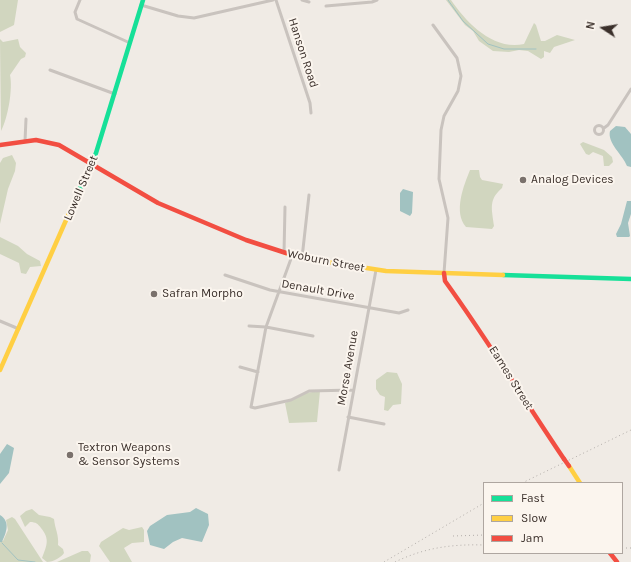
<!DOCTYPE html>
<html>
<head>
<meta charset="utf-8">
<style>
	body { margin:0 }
	#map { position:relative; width:631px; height:562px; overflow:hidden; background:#f0ebe5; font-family:Karla,sans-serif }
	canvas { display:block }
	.legend { position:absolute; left:483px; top:482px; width:140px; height:72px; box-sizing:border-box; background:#fbf5ee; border:1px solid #aea6a0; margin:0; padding:5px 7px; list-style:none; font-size:12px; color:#3b302b }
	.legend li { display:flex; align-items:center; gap:8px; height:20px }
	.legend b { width:20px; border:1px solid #aea6a0 }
	.north { position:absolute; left:583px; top:8px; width:40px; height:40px; -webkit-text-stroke:3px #fbf5ee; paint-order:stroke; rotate:282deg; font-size:11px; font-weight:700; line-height:16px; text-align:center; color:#3b302b }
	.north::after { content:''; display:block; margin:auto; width:14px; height:18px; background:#3b302b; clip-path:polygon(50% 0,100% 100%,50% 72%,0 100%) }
</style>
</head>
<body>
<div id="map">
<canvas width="631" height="562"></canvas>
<ul class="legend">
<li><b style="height:5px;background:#16e098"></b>Fast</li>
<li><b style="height:5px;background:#ffcf43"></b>Slow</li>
<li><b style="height:5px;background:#f24e42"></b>Jam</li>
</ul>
<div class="north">N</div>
</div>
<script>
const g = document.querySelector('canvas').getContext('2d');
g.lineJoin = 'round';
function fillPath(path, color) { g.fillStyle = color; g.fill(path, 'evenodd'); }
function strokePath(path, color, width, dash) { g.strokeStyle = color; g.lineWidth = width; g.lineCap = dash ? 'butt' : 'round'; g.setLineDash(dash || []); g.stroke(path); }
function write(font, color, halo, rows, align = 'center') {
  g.font = font + ' Karla,sans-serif'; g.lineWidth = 4; g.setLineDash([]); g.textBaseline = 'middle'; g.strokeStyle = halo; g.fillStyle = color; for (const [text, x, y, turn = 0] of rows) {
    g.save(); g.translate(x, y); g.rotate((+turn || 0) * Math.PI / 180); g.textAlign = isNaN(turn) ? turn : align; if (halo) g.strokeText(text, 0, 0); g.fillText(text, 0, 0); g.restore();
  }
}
const green = new Path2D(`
	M0,0H18L14,25L0,32Z
	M446,0H451C466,22 493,51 524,44L534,23L536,25L541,41H545L557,35L575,40L554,47L550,53L544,51V57L541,59L528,51L519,50L509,52L493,51L479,41L473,31L465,25Z
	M0,39L3,42L18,39L20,47L26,53L25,57L21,59L10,75C13,89 8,118 1,131Z
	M583,142L604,150L612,157L613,162L609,166H604L603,156L593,152L589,155L586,154L580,144Z
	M12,155L16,163L15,171L8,189L0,224V163L3,158Z
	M470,170H479L480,177L482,180L503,184L502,188C488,200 492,209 494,226L492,229L466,227C453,212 464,185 470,170Z
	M0,237L18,246L27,254L40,261L41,266L30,267L26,274L21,273L19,263L0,254Z
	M387,372L397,373L402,384L401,404L393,405L388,411L384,410L385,397L380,395L376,389V380Z
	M320,391L317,422L289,423L285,403L305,393Z
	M32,509L39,515L50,517L54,519C55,529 59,535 58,545L63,549L64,553C62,557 53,562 47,562C45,561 44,559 42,558C47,545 50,539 41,528C38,524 36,522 30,522L25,527L20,516L26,511Z
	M12,517L15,519L43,562H0V540L3,541L8,530L6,520Z
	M142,527L144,530V542L132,543L124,548L132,562H110L99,546L101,542L123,528L129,530Z
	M82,551H88L91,555L90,562H57Z`);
const water = new Path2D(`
	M616,126L625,127L631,134V167L627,166C623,155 607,143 610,131Z
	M403,189L413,192L412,213L410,216L400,211V193Z
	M627,201H631V214L628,223L630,236L629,237H617L616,234L621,224Z
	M7,444L14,448L9,473L0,484V454Z
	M196,508L208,514L209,525L202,542L182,538L173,542L164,549L150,545L147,531L150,526L167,515L190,512Z
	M0,515C11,522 6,533 2,542H0Z`);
const stream = new Path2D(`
	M448,0L463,21L488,44L504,49H536
	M2,543L18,560L35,562`);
const street = new Path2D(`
	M80,0L75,12L77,19L130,43
	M276,0L310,103L311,113
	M302,0L309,2
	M141,5L178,16L194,18L273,0
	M326,6L372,2L377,0
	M433,25L457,58L461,76L458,91L444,116L441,130L439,179L448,218L444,273
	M50,70L115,94
	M594.5 130a4.5 4.5 0 1 1 9 0a4.5 4.5 0 1 1-9 0Z
	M604,128L608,125L631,89
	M25,141L26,119
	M284,253L285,207
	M292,256L266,327L251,407L255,408L291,400L309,391L353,390
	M302,258L309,195
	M225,275L270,290L399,313L408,310
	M0,321L19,329
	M249,326L266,327L313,336
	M240,367L258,372
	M348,417L384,424
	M339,470L376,270`);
const fast = new Path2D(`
	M78,193L96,153L143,0
	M503,275L631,279`);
const slow = new Path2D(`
	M286,253L302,258L386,271L503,275
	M0,370L78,193
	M569,466L580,483`);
const jam = new Path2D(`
	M0,145L36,140L59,145L158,203L246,240L286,253
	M444,273L445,281C487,339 524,400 564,459
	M610,553L617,562`);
const rail = new Path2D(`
	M522,483L631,430
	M453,536L484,535
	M622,548H631
	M384,562L484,503
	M395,562C424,548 451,544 484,545`);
const jamBridge = new Path2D(`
	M564,459L569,466`);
const markers = [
	[523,180,4,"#7a716c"],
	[154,294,4,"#7a716c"],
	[70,455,4,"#7a716c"]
];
const streetNames = [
	["Hanson Road",303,53,72],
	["Lowell Street",81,188,-67],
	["Woburn Street",326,261,11],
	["Denault Drive",318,290,10],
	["Morse Avenue",348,368,-80],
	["Eames Street",511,378,58]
];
const poiNames = [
	["Analog Devices",531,180],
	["Safran Morpho",162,294],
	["Textron Weapons",78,448],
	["& Sensor Systems",78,462]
];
fillPath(green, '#d1d6bf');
fillPath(water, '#a1c2c1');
strokePath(stream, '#a1c2c1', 1);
strokePath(street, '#c9c3be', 3);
strokePath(fast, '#16e098', 4.5);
strokePath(slow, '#ffcf43', 4.5);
strokePath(jam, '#f24e42', 4.5);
strokePath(rail, '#b1aca8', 1, [1, 3]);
strokePath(jamBridge, '#f24e42', 4.5);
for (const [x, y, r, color] of markers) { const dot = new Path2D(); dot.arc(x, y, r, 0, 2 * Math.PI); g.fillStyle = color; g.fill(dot); strokePath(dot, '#fbf5ee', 1.5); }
write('12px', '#3b302b', '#fbf5ee', streetNames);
write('12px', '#3b302b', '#fbf5ee', poiNames, 'left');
</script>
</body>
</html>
